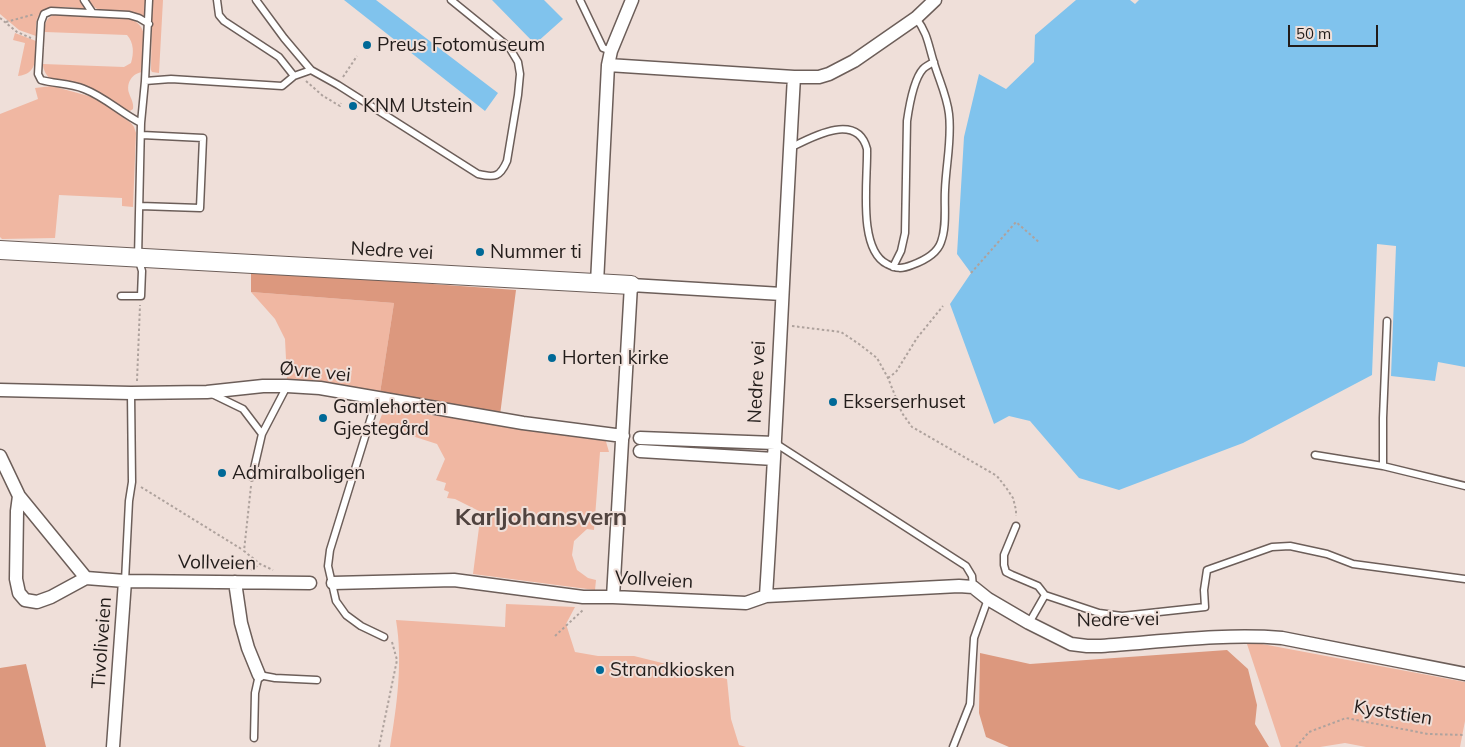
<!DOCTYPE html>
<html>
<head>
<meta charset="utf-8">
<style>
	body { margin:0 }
	#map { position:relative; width:1465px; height:747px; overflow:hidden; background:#efdfd9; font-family:Mulish,sans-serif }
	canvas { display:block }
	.scale { position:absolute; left:1288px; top:25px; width:90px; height:22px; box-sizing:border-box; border:2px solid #221c1a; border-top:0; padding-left:6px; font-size:15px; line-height:18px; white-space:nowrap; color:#221c1a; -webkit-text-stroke:4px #efdfd9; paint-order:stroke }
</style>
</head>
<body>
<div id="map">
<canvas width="1465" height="747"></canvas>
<div class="scale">50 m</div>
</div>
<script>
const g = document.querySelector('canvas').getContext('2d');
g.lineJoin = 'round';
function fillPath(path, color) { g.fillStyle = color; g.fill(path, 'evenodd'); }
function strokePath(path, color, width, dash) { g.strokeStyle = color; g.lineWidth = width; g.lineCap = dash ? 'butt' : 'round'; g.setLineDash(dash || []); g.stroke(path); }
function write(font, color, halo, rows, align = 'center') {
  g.font = font + ' Mulish,sans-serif'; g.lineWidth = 4; g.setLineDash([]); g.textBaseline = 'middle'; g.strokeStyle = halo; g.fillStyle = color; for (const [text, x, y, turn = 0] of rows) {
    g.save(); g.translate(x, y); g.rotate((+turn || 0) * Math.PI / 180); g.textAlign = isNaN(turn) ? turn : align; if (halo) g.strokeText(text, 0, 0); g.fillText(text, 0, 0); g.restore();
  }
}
const green = new Path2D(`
	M0,0H81L86,9C73,8 47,3 39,15C35,21 36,29 36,36L19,30L0,14Z
	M88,0H145V18L130,12L99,10L94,7Z
	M152,0H163L159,73L152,72L151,70Z
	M56,14L130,19C152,26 144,55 143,72C132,73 126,83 129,93C131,99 134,103 133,109L130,111C119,108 110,98 99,93C84,85 67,83 50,79C46,74 43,70 43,64L124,67L131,63C134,53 134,43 127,35L45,32C44,22 47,17 56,14Z
	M15,33L36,41C36,57 38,74 18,76L25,43L13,40Z
	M52,86L96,98L131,123L134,127L136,133L133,207L122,206V198L59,195L55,238L2,239L0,237V114L38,99L35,88Z
	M251,292L394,303L380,393L322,382L287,379L285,339L275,319Z
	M384,409L605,438L609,452H600L594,530L587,529L574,541L572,555L577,570L588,578L596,580L595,590L473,574L481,512L455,499L447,498L449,492L444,490L446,483L436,480L445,459L437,444L378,425Z
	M506,604L575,607L566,624L575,652L598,656H634L727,679L731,719L739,745L746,747H390C397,705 403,662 396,620L505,627Z
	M1246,641L1465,682V721L1460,747H1366L1345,743L1320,747H1281Z`);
const forest = new Path2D(`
	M251,271L516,290L500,415L380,393L394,303L251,292Z
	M1227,650L1248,669L1257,705L1255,724L1269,747H1009L986,737L979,713L980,653L1030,664Z
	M26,664L46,747H0V668Z`);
const water = new Path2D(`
	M344,0H376L498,93L485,111Z
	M492,0H544L563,19L535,44Z
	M1076,0H1130L1135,4L1139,0H1465V367L1438,362L1435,381L1391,376L1396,246L1377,244L1372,375L1243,443L1119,490L1079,478L1030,421L1009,416L994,424L950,304L971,273L957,254L964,137L979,74L1006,89L1034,62L1035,35Z`);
const path = new Path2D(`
	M0,18L17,32L31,38
	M6,22L35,14
	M343,77L357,56
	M306,81L323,96L340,106L341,103
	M971,273L1016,222L1040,243
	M792,326L841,332L859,344L877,358L888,378L902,413L912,427L997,476L1007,489L1013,498L1016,510V516
	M888,378L896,372L917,338L943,306
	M137,381L140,305
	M251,486L244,551L260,564L273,570
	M141,487L243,550
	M251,570L260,564
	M555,636L583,610
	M379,747L397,660L392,642
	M1296,747L1309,732L1346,718L1428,734L1465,735`);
const lane = new Path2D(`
	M84,0L92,12
	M217,0L219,15L224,21L279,57L294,76
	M256,0L284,38L311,70
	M580,0L603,48L611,51
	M145,81L171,79L282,86L294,76L311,70L338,85L478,174C495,178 500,177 507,161L518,95L520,74L518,62L509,47L451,0
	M141,123C121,113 105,97 84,89C70,83 55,84 41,80L38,74L41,22L44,14L51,11L129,15L139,18L149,24
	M790,148C810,138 857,111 867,149C868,178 857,249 887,264C896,269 902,269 912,265C923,261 937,254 941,242C947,226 944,207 945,190C946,164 952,139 949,114C947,96 939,80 934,63C928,44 928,34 916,18
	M140,206L200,208L203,138L142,135
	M893,267L901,251L905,233L907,121C909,107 914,79 923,69C926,66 930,64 934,62
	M121,296H141L142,271L138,258L141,123L145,81L149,0
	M210,393L243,409L262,434L252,477
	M377,398L330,550L328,566L336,601L346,615L361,626L384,637
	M262,434L287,386
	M775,443L966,566L972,576L973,587
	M1315,455L1383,466L1465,486
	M1383,466V418L1387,321
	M1016,526L1004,555V565L1006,572L1012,575L1038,586L1045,595L1099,613L1122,616L1205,607L1204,590L1207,570L1272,547L1290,546L1327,554L1353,564L1465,579
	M125,581L129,501L132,482L131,393
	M1029,623L1045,595
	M254,738L255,693L259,675L275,678L317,680
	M953,747L970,704L974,638L988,599`);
const street = new Path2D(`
	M608,65L794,77H819L829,74L854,61L916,18L935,0
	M597,283L608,65L611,51L632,0
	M0,390L131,393L207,392L263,386H287L320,388L523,423L623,436
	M640,438L775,443
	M640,451L774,459
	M0,456L19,496L86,578L125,581L113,747
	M19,496L17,511L16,579L19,593L25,600L37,602L51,597L86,578
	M125,581L310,583
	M235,582L241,623L248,648L259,675
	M333,583L454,580L583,597H613L746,603L766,596L959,586L973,587L988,599L1029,623L1071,644L1087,646H1101C1160,642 1223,633 1282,638L1465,674
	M766,596C777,423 784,250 794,77
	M613,597L631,285L782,294`);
const secondary = new Path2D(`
	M0,250L631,285`);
const markers = [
	[367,45,5,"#006997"],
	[353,106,5,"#006997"],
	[480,252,5,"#006997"],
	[552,358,5,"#006997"],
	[833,402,5,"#006997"],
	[323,418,5,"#006997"],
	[222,473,5,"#006997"],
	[600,670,5,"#006997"]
];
const poiNames = [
	["Preus Fotomuseum",377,45],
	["KNM Utstein",363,106],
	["Nummer ti",490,252],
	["Horten kirke",562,358],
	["Ekserserhuset",843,402],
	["Gamlehorten",333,407],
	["Gjestegård",333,429],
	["Admiralboligen",232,473],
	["Strandkiosken",610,670]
];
const streetNames = [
	["Nedre vei",392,251,3],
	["Øvre vei",315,372,6],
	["Nedre vei",757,382,-87],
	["Vollveien",217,563,1],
	["Vollveien",654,580,3],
	["Nedre vei",1118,620,-1],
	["Tivoliveien",102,643,-86],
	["Kyststien",1393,713,9]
];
const districtNames = [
	["Karljohansvern",541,518]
];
fillPath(green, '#f0b7a2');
fillPath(forest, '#dc987e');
fillPath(water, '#80c3ed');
strokePath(lane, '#6c5e59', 9);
strokePath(street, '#6c5e59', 15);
strokePath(secondary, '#6c5e59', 20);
strokePath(path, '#aea29d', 2, [2.5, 2.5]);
strokePath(lane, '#fff', 6);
strokePath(street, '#fff', 12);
strokePath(secondary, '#fff', 18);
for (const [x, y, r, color] of markers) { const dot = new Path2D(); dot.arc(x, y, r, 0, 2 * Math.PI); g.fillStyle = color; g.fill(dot); strokePath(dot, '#efdfd9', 2); }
write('19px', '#221c1a', '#efdfd9', poiNames, 'left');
write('19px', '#221c1a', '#efdfd9', streetNames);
write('bold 24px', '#50433f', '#efdfd9', districtNames);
</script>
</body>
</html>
